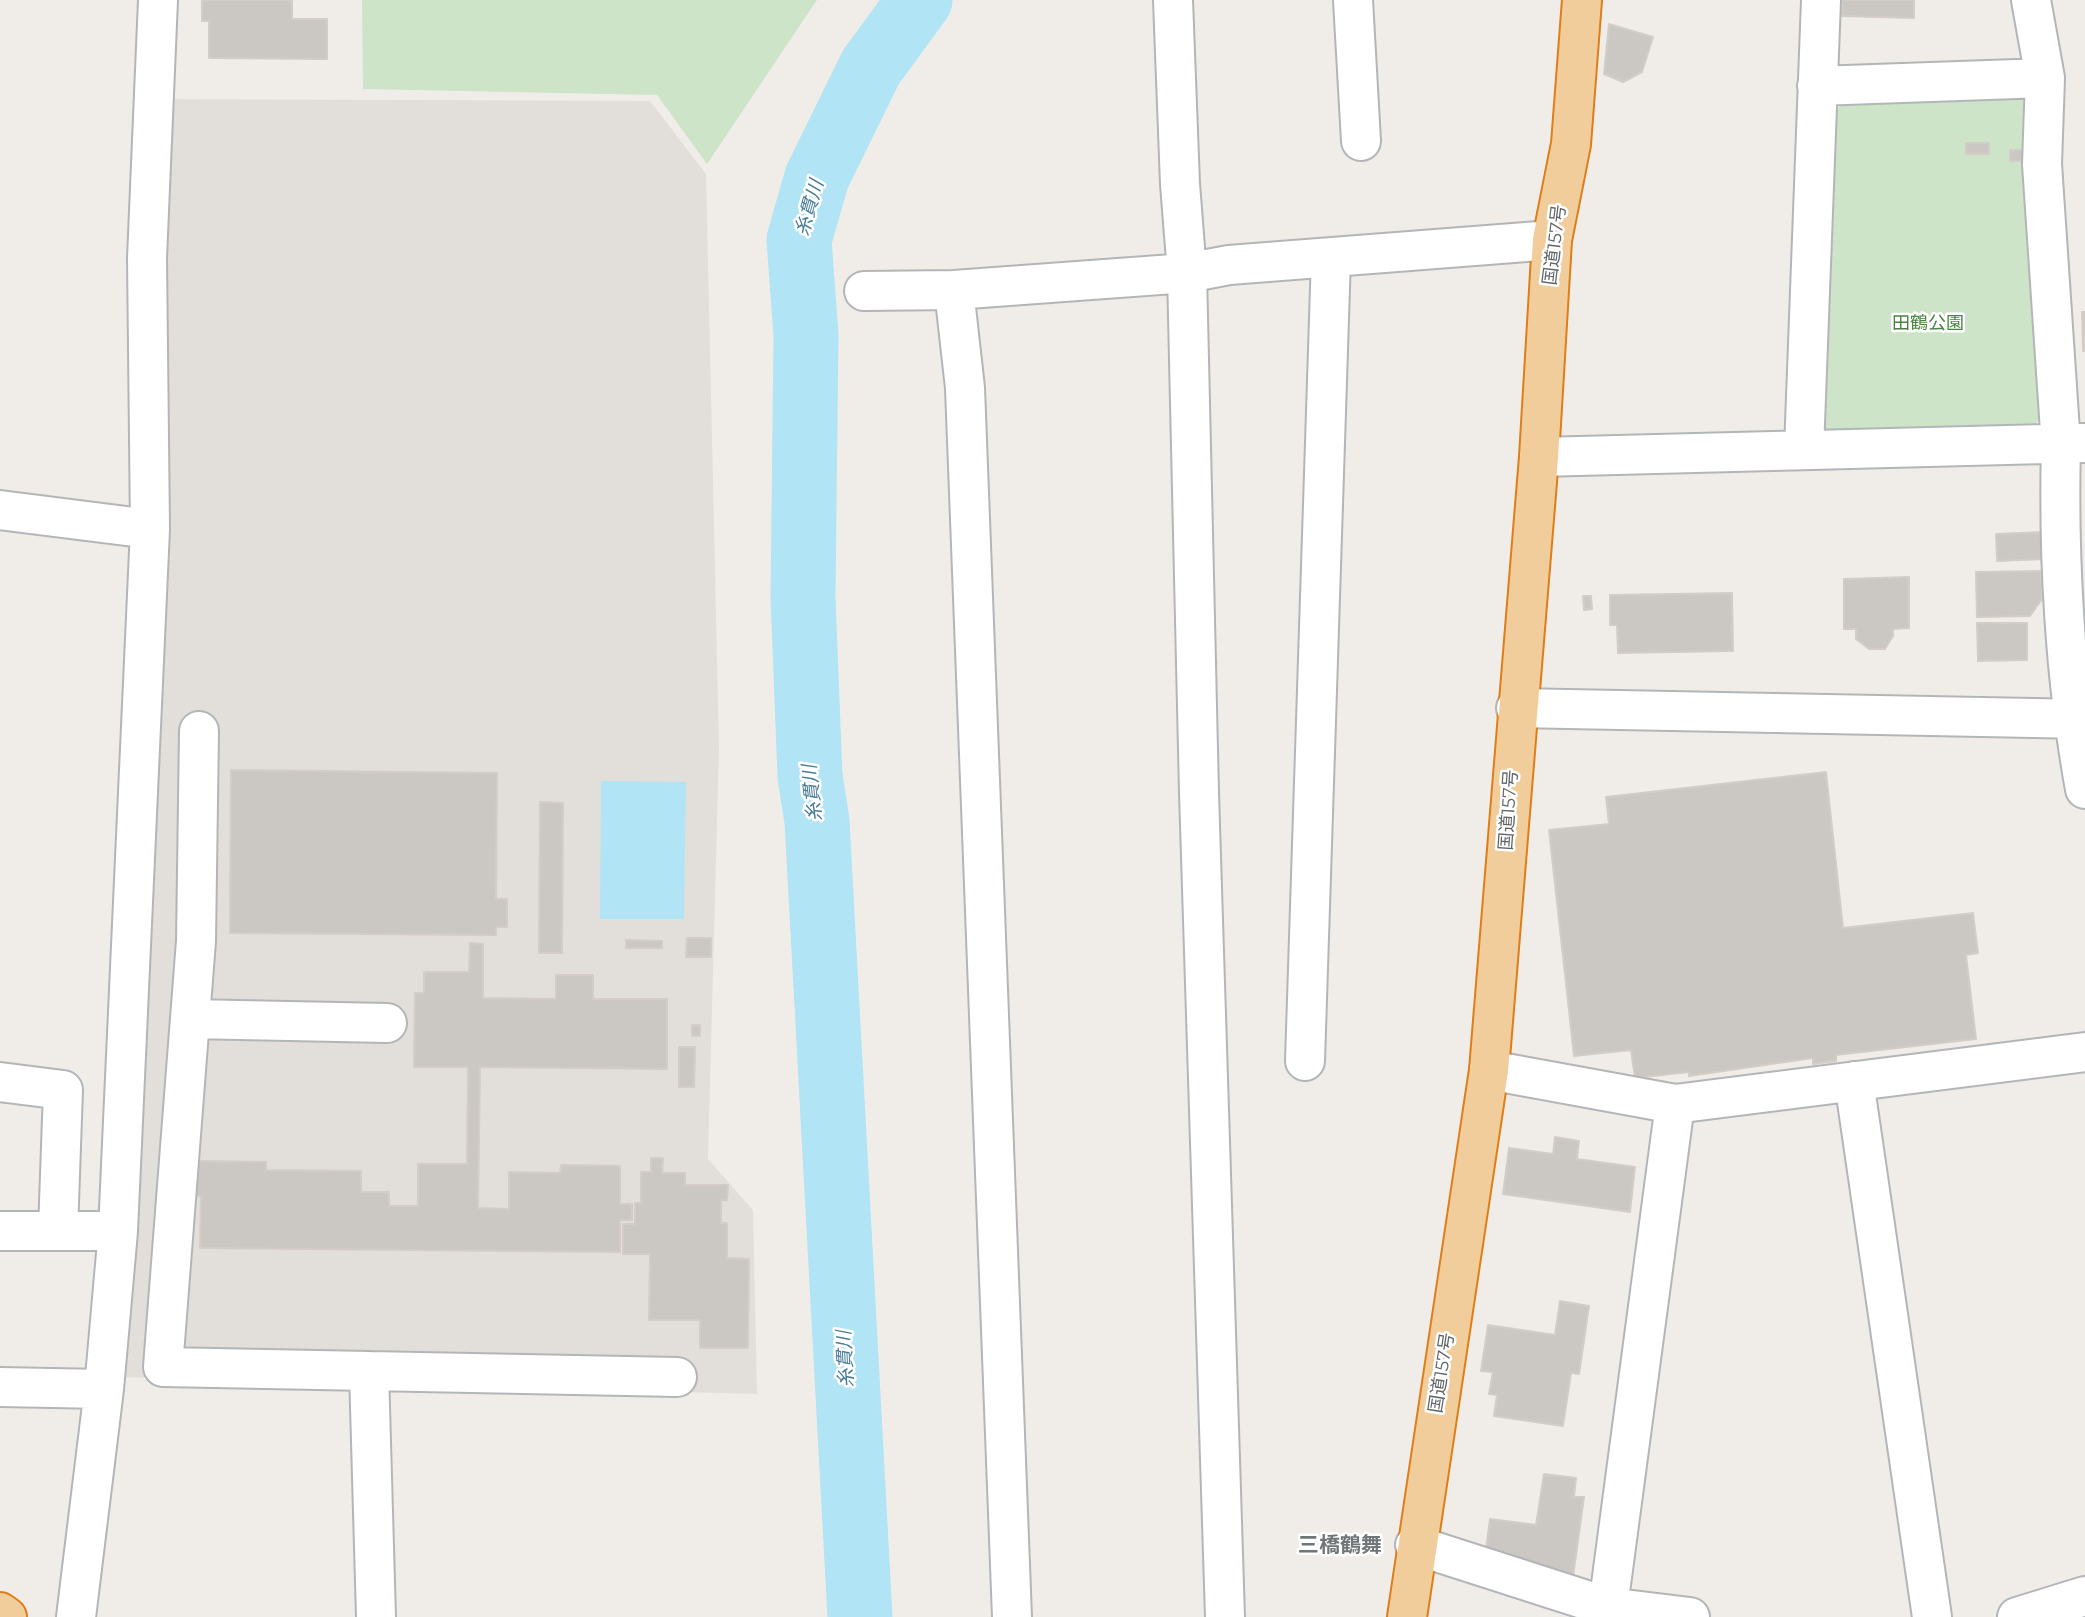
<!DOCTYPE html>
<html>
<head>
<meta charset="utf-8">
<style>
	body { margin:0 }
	canvas { display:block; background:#f0ede8 }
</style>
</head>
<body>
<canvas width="2085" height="1617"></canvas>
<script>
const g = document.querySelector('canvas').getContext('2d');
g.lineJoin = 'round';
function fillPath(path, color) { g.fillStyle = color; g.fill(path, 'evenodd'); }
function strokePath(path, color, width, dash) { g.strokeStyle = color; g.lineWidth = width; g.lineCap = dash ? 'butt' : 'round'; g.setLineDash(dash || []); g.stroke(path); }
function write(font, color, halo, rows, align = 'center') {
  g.font = font + ' Montserrat,"Noto Sans JP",sans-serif'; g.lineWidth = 5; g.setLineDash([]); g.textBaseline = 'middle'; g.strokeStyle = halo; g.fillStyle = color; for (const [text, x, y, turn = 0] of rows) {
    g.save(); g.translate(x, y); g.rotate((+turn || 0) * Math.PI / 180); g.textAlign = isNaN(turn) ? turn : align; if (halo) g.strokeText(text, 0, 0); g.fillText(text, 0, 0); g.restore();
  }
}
const education = new Path2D(`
	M161,99L650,101L706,174L719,748L708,1159L753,1210L757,1394L117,1377Z`);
const green = new Path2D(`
	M362,0H817L707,164L657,95L363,89Z
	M2016,94L2027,103L2041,418L2028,431L1821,438L1830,115L1844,103Z`);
const water = new Path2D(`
	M601,781L686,782L684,919H600Z`);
const river = new Path2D(`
	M860,1617L817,821L810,776L803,598L806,335L799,240L817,177L871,67L920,0`);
const building = new Path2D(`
	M202,0H292V19H327V59L209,58V21H202Z
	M1842,0H1914V18L1842,16Z
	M1609,24L1653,37L1642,72L1623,82L1604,74Z
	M1966,143H1989V154H1966Z
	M2010,150H2024L2023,161H2010Z
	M2082,312H2085V351H2083Z
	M2044,532L2045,559L1997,561L1996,534Z
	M2041,571L2042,599L2030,616L1977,617L1976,572Z
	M1909,577V628L1893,629V636L1885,649H1869L1856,639V629H1844V579Z
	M1732,593L1733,651L1618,653L1617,625H1610V595Z
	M1583,596H1591L1592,609L1584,610Z
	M1977,623H2027V660L1978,661Z
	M231,770L497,773L496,899H507V927H496V935L230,933Z
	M1826,772L1843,928L1973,913L1978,953L1966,955L1976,1039L1836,1055V1061L1813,1064V1058L1689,1076V1072L1635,1078L1631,1050L1574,1056L1549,830L1609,824L1606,797Z
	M540,802L563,803L562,953H539Z
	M687,938H711V957H686Z
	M626,940L662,941V948H626Z
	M470,943L483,944V998L556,999V975H593V999H667V1069L480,1067L478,1208L509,1209V1172L560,1173L561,1165L620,1166V1204H632V1220H620V1252L200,1248L201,1196H194L195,1161L266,1162V1170L361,1171V1192H389V1206H418V1164H467L468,1067H414L415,993H424V972H469Z
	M692,1025H700V1036H692Z
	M679,1047H695L694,1087H679Z
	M1555,1137L1579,1141L1577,1159L1635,1167L1630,1212L1503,1194L1509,1148L1553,1154Z
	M651,1158H663L662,1173H685V1185H728L727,1200H721V1223H727V1258L749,1259L748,1348H700V1320H649L650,1254H623V1224H635V1203H641V1172H651Z
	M1560,1301L1589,1306L1579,1374L1571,1373L1563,1426L1494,1416L1497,1395L1489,1394L1493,1372L1481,1371L1488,1325L1555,1335Z
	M1544,1474L1576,1478L1574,1497H1584L1573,1577L1484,1564L1490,1519L1536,1525Z`);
const minor = new Path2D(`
	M1173,0L1180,184L1187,273L1199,793L1225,1617
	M1353,0L1361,141
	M2031,0L2045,78L2042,164L2061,446C2058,557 2065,680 2085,789
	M1817,86L2045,78
	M954,290L965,388L1012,1617
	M864,291L954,290L1187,273L1229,265L1552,240
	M1804,450L1821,0
	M1539,457L2085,443
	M0,510L150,529
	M1516,708L2085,719
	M199,731L196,941L163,1367L677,1377
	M190,1019L387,1023
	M1305,1061L1331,257
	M1489,1070L1675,1104L2085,1052
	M1854,1081L1932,1617
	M0,1082L63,1090L58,1231
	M0,1231H118
	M369,1371L376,1617
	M0,1387L104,1389
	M1415,1545L1608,1607L1690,1617
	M76,1617L104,1389L118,1231L150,529L147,258L158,0
	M1602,1617L1608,1607L1675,1104
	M2017,1617L2085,1596`);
const highway = new Path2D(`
	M0,1612L7,1617
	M1407,1617L1489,1070L1539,457L1552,240L1571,144L1582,0`);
const streetNames = [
	["国道157号",1555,245,-83],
	["国道157号",1509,810,-86],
	["国道157号",1442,1373,-81]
];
const parkNames = [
	["田鶴公園",1928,324]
];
const waterNames = [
	["糸貫川",810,208,-74],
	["糸貫川",813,793,-96],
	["糸貫川",846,1359,-93]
];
const quarterNames = [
	["三橋鶴舞",1340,1546]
];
fillPath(education, '#e2ded9');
fillPath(green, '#cde4c8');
fillPath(water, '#b1e5f6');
strokePath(river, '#b1e5f6', 65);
fillPath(building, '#cbc8c4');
strokePath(building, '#d4cdc7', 2);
strokePath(minor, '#b3b6b8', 42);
strokePath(highway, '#df7e19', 42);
strokePath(minor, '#fff', 38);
strokePath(highway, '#f2cd9c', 38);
write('18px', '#5f6466', '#fff', streetNames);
write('18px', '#498440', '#fff', parkNames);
write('italic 19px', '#477c97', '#fff', waterNames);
write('bold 21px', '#707678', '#fff', quarterNames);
</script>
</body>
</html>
